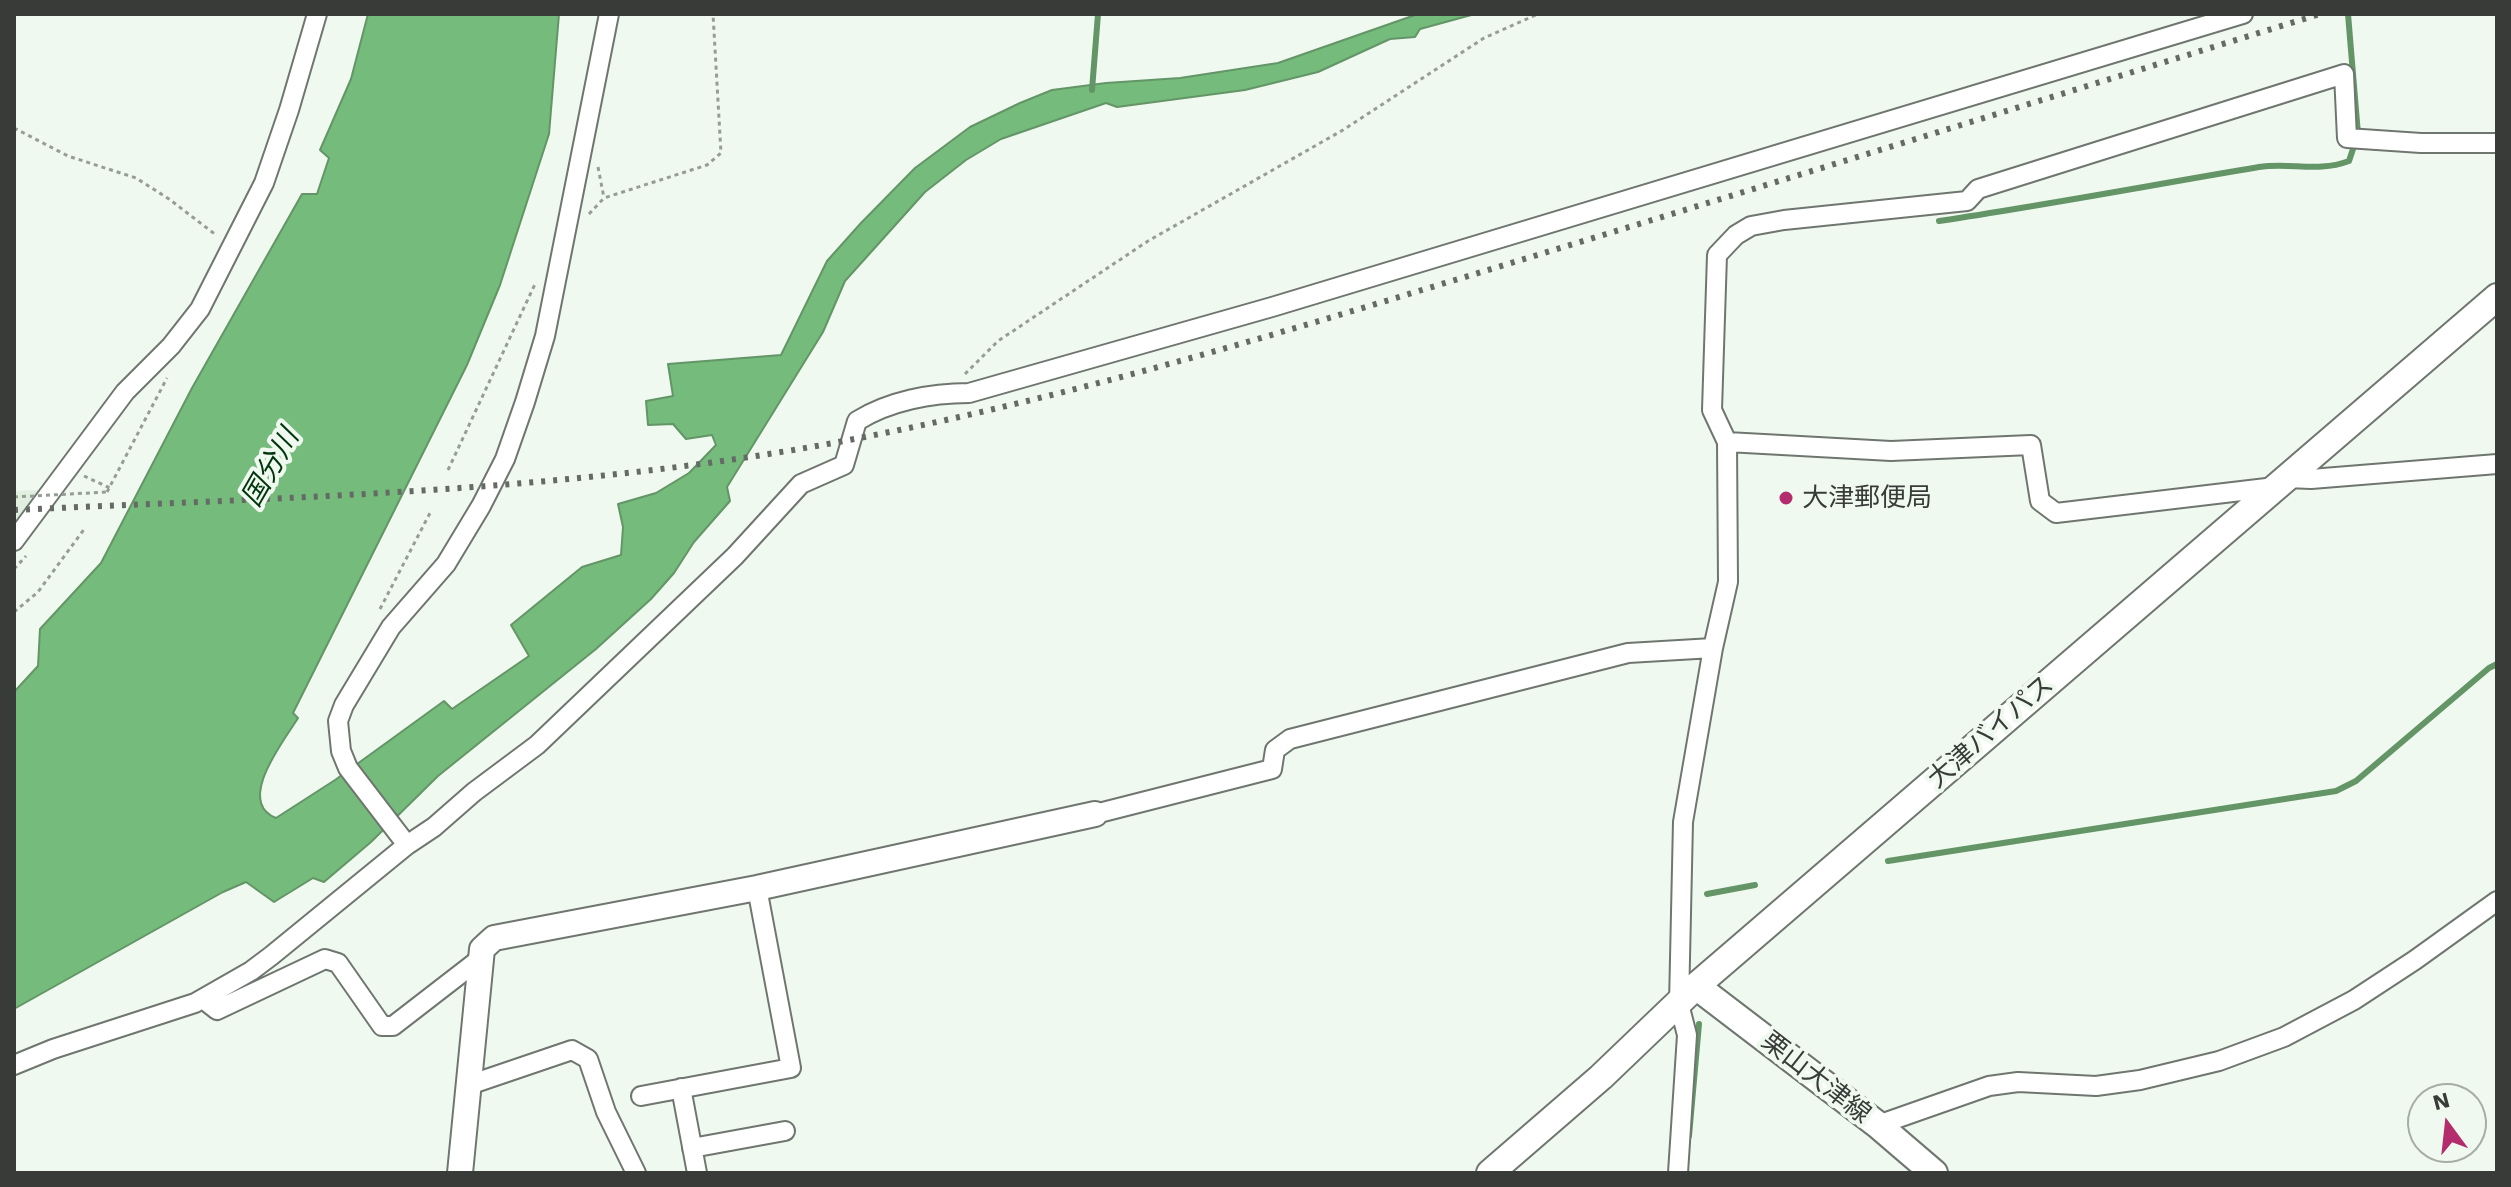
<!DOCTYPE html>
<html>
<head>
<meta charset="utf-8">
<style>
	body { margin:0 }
	#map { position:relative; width:2511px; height:1187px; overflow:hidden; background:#f0f9f0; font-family:"Work Sans",sans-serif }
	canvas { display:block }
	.frame { position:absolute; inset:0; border:16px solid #383b38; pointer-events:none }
	.north { position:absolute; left:2407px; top:1083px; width:80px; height:80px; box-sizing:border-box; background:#f0f9f0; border:2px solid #a6ada6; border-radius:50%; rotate:345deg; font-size:22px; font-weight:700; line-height:32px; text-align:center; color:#383b38 }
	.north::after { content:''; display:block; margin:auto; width:28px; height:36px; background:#b32c6d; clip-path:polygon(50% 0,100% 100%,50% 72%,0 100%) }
</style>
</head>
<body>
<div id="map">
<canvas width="2511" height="1187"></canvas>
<div class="frame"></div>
<div class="north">N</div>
</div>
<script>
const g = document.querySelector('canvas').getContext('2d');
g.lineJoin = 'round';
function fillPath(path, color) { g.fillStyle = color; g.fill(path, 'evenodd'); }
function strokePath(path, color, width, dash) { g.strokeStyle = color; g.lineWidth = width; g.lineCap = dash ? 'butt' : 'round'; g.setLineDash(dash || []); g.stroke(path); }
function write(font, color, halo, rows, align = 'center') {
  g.font = font + ' "Work Sans","Noto Sans JP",sans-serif'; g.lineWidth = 8; g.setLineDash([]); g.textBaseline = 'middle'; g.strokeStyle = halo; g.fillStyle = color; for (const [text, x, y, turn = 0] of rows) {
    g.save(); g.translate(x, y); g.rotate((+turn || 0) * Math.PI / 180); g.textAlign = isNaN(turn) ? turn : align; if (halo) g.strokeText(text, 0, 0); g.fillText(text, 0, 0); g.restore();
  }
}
const built = new Path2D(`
	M39,490L14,529V491Z`);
const water = new Path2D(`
	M368,14H559L549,134L500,285L467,365L293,713L298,718C284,741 235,802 276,818L335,780L444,701L452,709L529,656L511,625L582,567L621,555L623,527L618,504L656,493L689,473L716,445L712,435L686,439L673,424L648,425L646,401L673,396L668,364L781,355L827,261L861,223L915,168L970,127L1020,103L1052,90L1106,83L1180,78L1278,63L1418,14H1475L1420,29L1415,37L1390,39L1318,72L1245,90L1117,107L1106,103L1001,139L966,160L925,192L845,281L823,332L727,487L730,501L694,542L674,573L651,599L596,649L438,776L371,842L324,882L313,878L274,902L246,882L223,892L14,1009V692L38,666L40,629L101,563L192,388L302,194H317L329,158L320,150L351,79Z`);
const stream = new Path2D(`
	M1092,90L1098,14
	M1939,221C2046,205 2152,185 2259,167C2291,162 2317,173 2349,161L2358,134L2348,14
	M1888,861L2336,791L2356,781L2489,668L2497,664
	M1707,894L1755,885
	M1689,1136L1699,1024`);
const path = new Path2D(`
	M14,128L68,156L136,178L169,199L216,235
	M598,167L604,198
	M589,214L604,198L707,165L721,153L713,14
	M965,374L998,341L1148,241L1343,130L1484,38L1538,14
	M448,470L536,282
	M84,476L110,488
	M107,492L167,378
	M14,569L26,556
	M380,609L430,513
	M14,612L38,592L85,528`);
const minor = new Path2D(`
	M1727,442L1891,451L2031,445L2040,501L2056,513L2275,487
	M2286,478L2311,479L2497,464
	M14,541L125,392L171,346L200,309L264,183L289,110L317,14
	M1095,814L1272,769L1275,750L1290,739L1628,653L1713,648
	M407,845L348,768L341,751L338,721L344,705L391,627L446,564L481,506L505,459L525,402L545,336L609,14
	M203,999L217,1010L325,959L338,963L382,1026H393L481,958
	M14,1065L53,1049L195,1003L251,971L271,956L407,845L434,827L474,792L537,745L735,556L801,484L844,465L857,421C889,401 931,393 969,393L1272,307L2243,14
	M469,1085L572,1050L588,1059L606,1112L636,1173
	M681,1088L697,1173
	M641,1096L791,1068L757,888
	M1878,1125L1989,1086L2018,1082L2096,1086L2140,1080L2219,1061L2284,1037L2354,1000L2415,960L2497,901
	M692,1148L785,1131
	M1678,1173L1687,1035L1679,1004L1683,822L1713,648L1728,582L1727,442L1712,410L1717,255L1736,235L1751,226L1784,220L1967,201L1978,189L2344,74L2347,138L2421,143H2497`);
const tertiary = new Path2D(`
	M460,1173L482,949L494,938L757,888L1095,814`);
const secondary = new Path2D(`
	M1696,986L1878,1125L1934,1173
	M1490,1173L1601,1077L1696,986L2497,297`);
const rail = new Path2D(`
	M14,510C288,497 562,493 833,443C1071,399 1303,326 1534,256C1797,176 2058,95 2320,14`);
const pathBridge = new Path2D(`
	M14,497L107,492`);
const markers = [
	[1786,498,8,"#b32c6d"]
];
const poiNames = [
	["大津郵便局",1802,498]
];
const streetNames = [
	["大津バイパス",1991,732,-41],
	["栗山大津線",1816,1078,38]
];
const waterNames = [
	["国分川",271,468,-60]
];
fillPath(built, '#e1efe1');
fillPath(water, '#75bb7b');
strokePath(water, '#639567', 2);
strokePath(stream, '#639567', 6);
strokePath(minor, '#6f766f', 22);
strokePath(tertiary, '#6f766f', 28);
strokePath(secondary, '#6f766f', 30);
strokePath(path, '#969c96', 3, [4, 4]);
strokePath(minor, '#fff', 18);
strokePath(tertiary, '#fff', 24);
strokePath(secondary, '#fff', 26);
strokePath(rail, '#666a66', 6, [4, 8]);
strokePath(pathBridge, '#969c96', 3, [4, 4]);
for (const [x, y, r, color] of markers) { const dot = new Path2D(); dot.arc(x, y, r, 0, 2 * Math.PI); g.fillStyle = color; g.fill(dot); strokePath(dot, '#f0f9f0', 3); }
write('26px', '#383b38', '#f0f9f0', poiNames, 'left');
write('26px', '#383b38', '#f0f9f0', streetNames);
write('italic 28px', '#01360c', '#f0f9f0', waterNames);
</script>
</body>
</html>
